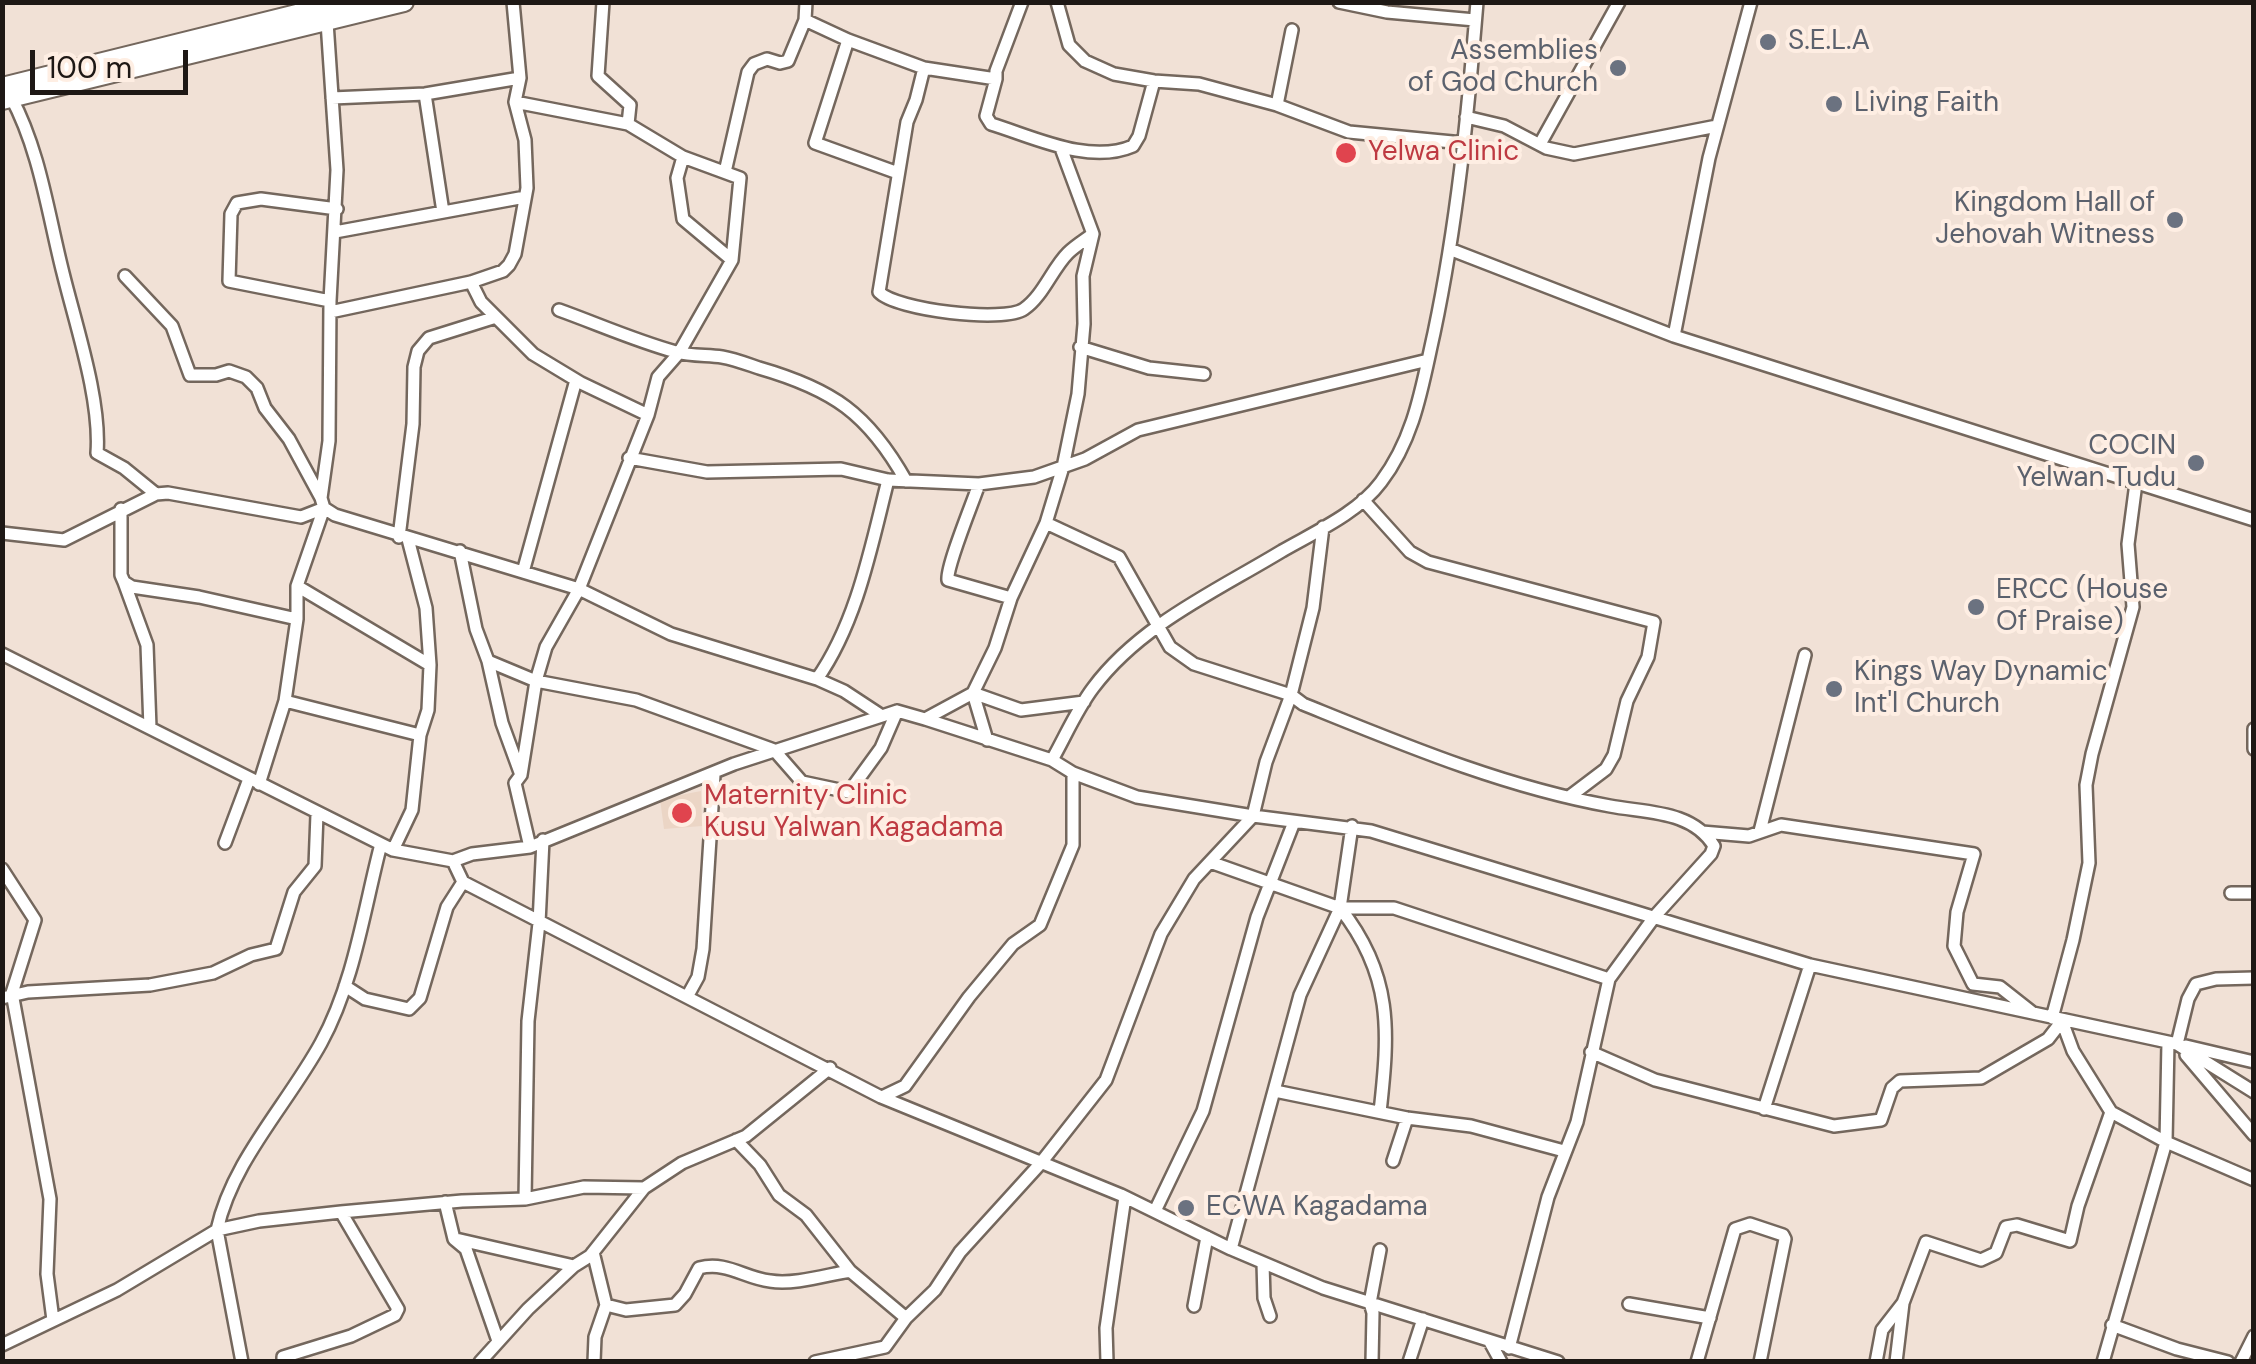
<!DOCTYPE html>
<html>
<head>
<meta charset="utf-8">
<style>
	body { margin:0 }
	#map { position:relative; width:2256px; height:1364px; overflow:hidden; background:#f1e1d6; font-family:"DM Sans",sans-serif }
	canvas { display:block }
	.frame { position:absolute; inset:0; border:5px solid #1e1815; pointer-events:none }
	.scale { position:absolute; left:30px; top:50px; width:158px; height:45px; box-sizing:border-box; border:5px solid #1e1815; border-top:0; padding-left:12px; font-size:30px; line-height:35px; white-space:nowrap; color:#1e1815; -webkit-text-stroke:8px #feeee3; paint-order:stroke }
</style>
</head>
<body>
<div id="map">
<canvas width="2256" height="1364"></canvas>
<div class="frame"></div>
<div class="scale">100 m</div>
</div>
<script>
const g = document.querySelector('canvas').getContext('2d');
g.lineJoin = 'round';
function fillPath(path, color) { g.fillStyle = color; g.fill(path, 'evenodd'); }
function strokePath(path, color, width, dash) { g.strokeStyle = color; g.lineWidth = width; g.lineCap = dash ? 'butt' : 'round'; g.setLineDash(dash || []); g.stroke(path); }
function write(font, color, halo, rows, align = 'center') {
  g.font = font + ' "DM Sans",sans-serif'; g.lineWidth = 8; g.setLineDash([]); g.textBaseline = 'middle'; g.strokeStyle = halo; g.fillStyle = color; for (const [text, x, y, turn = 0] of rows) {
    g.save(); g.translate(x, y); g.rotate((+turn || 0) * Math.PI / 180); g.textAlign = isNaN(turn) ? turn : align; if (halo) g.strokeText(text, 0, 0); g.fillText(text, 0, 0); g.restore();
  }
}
const built = new Path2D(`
	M701,791L702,826L664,829L660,799Z`);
const minor = new Path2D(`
	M603,2L598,76L630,105L628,124
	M1057,2L1069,45L1085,61L1114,74L1154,81L1199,84L1277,105L1349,132L1463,143
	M1339,2L1387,12L1475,20
	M805,20L848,40L924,68L996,79V71L1022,2
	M327,22L337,170L330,301L329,441L321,498L324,508L335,515L579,589L671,634L817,679L844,691L882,716L897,711L925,719L1052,760L1073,773L1137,797L1253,816L1371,831L1810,965L2177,1044L2254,1092
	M848,40L815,143L898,173
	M924,68L916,100L907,122L879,292C896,310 1004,323 1024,309C1043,296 1052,269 1068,253C1075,246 1085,240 1093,234
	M996,79L986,116L991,124C1034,137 1089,165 1133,146L1139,136L1154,81
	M425,94L443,212
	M11,97C40,151 48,214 63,273C76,326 101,400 97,453L124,468L156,494
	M332,98L425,94L520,78
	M515,102L628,124L683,157L740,178L732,260L679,353L658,377L648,415L579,589L546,647L536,681L521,775
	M1277,105L1292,30
	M1466,117L1504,126L1546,148L1574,154L1717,126
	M1540,144L1619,2
	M683,157L677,178L683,219L732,260
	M725,172L748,72L754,64L767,59L780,63L788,61L805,20L806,2
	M335,232L525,197
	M1452,250L1674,336L2254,520
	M125,276L172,326L190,375H216L229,371L246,377L257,388L265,408L289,439L321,498
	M471,282L481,302L533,354L581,383L648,415
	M330,301L229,281L231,214L237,203L261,199L337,209
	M559,310C598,324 636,341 676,352C691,356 707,355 722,357C734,359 747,364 759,368C832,389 868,413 906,481
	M330,312L471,282L503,271L509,265L515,254L527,188L525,140L515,102L520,78L513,2
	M1674,336L1709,158L1751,2
	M1080,347L1149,368L1204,374
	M629,458L707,472L841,469L888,480L979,484L1034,477L1085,459L1138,430L1428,360
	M979,484C973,502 946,567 948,580L1011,598
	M1363,500L1410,552L1428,562L1654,622L1648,657L1627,701L1614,755L1606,769L1569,797
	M121,509V575L124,582L132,587L199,597L297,619
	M1046,523L1119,557L1170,647L1194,664L1291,695L1303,704C1402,744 1504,787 1610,806C1646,813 1692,810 1714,846L1711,854L1655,916L1609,979L1577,1122L1548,1197L1509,1348
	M2,533L64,540L156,494L168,493L301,517L324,508
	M399,537L413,424L414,367L418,351L429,338L496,317
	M460,551L476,629L488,661L502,723L521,775L515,783L530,847
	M523,572L576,380
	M124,582L147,645L150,728
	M297,586L430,665
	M2,654L393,850L453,861L463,882L881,1097L1121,1195L1231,1249L1323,1288L1558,1362
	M488,661L536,681L636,700L774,750L802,782L849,792L881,748L897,711
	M817,679C857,622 871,547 888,480
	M973,693L1021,710L1084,702
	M973,693L987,740
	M285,701L420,735
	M925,719L973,693L995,648L1011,598L1046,523L1063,467L1078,394L1084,324L1083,276L1093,234L1061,148
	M2254,729V749
	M1052,760C1065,737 1077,709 1093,688C1140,625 1216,591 1282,551C1315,532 1358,513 1381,482C1415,437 1422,386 1434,333C1457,224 1468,113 1477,2
	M259,784L285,701L297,619V586L324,508
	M1760,831L1805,655
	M1702,832L1749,836L1781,825L1974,854L1957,912L1954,946L1973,984L2000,987L2033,1013
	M225,843L249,779
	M393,850L412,810L420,735L428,710L430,665L426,608L408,539
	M453,861L472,854L530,847L734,764L882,716
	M1210,862L1340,908H1394L1609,979
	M2,869L35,920L12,993L50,1199L47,1274L53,1320
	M2231,893H2254
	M1340,908C1393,975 1389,1031 1380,1112
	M345,986L365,999L409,1009L420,998L447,907L463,882
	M687,997L698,977L703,949L714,775
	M2,998L28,992L150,985L213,973L251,955L276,949L294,892L315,866L317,814
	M2052,1018L2073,940L2089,863L2086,785L2092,754L2133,607L2128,544L2136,483
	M2062,1021L2073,1051L2111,1112L2166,1142L2254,1180
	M2177,1044L2188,999L2196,984L2216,979L2254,978
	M2186,1046L2254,1062
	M1591,1052L1655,1080L1834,1126L1881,1120L1892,1088L1900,1081L1981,1078L2048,1039L2062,1021
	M2186,1055L2254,1135
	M1275,1091L1407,1118L1471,1126L1564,1151
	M882,1097L905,1086L969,997L1013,944L1040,925L1073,845V773
	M1764,1109L1810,965
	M736,1140L760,1165L779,1195L806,1215L850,1271L906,1318
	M1393,1161L1407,1118
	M525,1199L528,1021L539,923L543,840
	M445,1202L454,1239L466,1249L498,1341
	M1155,1211L1203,1111L1257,917L1294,822
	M456,1239L574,1266
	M1231,1249L1300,995L1340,908L1352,826
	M593,1252L606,1305L595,1337L594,1362
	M1263,1263L1264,1298L1270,1316
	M1629,1304L1710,1318
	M606,1305L626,1310L675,1305L685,1294L699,1268C727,1261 744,1278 770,1281C794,1285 826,1275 850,1271
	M1194,1306L1207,1237
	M2112,1325L2177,1349L2228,1362
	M1490,1342L1501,1362
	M2,1345L117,1290L217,1230C232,1161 287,1105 321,1043C354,983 364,909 381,844
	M242,1362L217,1230L259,1221L341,1212L462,1201L525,1199L584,1187L644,1188
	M283,1362V1357L351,1336L395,1315L398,1309L341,1212
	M480,1362L528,1309L574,1266L590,1256L644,1188L682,1163L746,1136L830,1068
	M815,1362L885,1347L906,1318L935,1290L960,1252L1040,1164L1106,1080L1161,934L1194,879L1253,816L1266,762L1291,695L1313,608L1323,527
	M1107,1362L1106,1328L1125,1197
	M1372,1362L1373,1313L1370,1303L1380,1250
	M1409,1362L1423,1319
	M1697,1362L1735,1229L1750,1224L1783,1235L1785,1239L1760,1362
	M1876,1362L1882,1330L1903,1303
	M1896,1362L1903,1303L1926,1242L1981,1260L1996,1253L2006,1227L2017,1225L2070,1241L2078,1206L2111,1112
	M2103,1362L2166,1142L2168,1042
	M2241,1362L2254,1336`);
const primary = new Path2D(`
	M2,87L345,2
	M2,100L404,2`);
const markers = [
	[1768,42,10,"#6b7280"],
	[1618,68,10,"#6b7280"],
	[1834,104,10,"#6b7280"],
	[1346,153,12,"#e0444e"],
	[2175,220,10,"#6b7280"],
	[2196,463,10,"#6b7280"],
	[1976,607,10,"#6b7280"],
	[1834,689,10,"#6b7280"],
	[682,813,12,"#e0444e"],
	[1186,1208,10,"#6b7280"]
];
const worshipNames = [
	["S.E.L.A",1788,42],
	["Assemblies",1598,52,"right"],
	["of God Church",1598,84,"right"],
	["Living Faith",1854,104],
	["Kingdom Hall of",2155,204,"right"],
	["Jehovah Witness",2155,236,"right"],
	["COCIN",2176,447,"right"],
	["Yelwan Tudu",2176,479,"right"],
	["ERCC (House",1996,591],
	["Of Praise)",1996,623],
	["Kings Way Dynamic",1854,673],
	["Int'l Church",1854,705],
	["ECWA Kagadama",1206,1208]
];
const healthNames = [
	["Yelwa Clinic",1368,153],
	["Maternity Clinic",704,797],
	["Kusu Yalwan Kagadama",704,829]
];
fillPath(built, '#ebd5c5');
strokePath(minor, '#74675d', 16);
strokePath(primary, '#74675d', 22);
strokePath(minor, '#fff', 11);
strokePath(primary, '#fff', 18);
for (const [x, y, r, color] of markers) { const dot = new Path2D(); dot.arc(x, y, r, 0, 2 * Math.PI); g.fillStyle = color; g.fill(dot); strokePath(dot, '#feeee3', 4); }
write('28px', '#5b616d', '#feeee3', worshipNames, 'left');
write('28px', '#be3a42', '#feeee3', healthNames, 'left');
</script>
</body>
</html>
